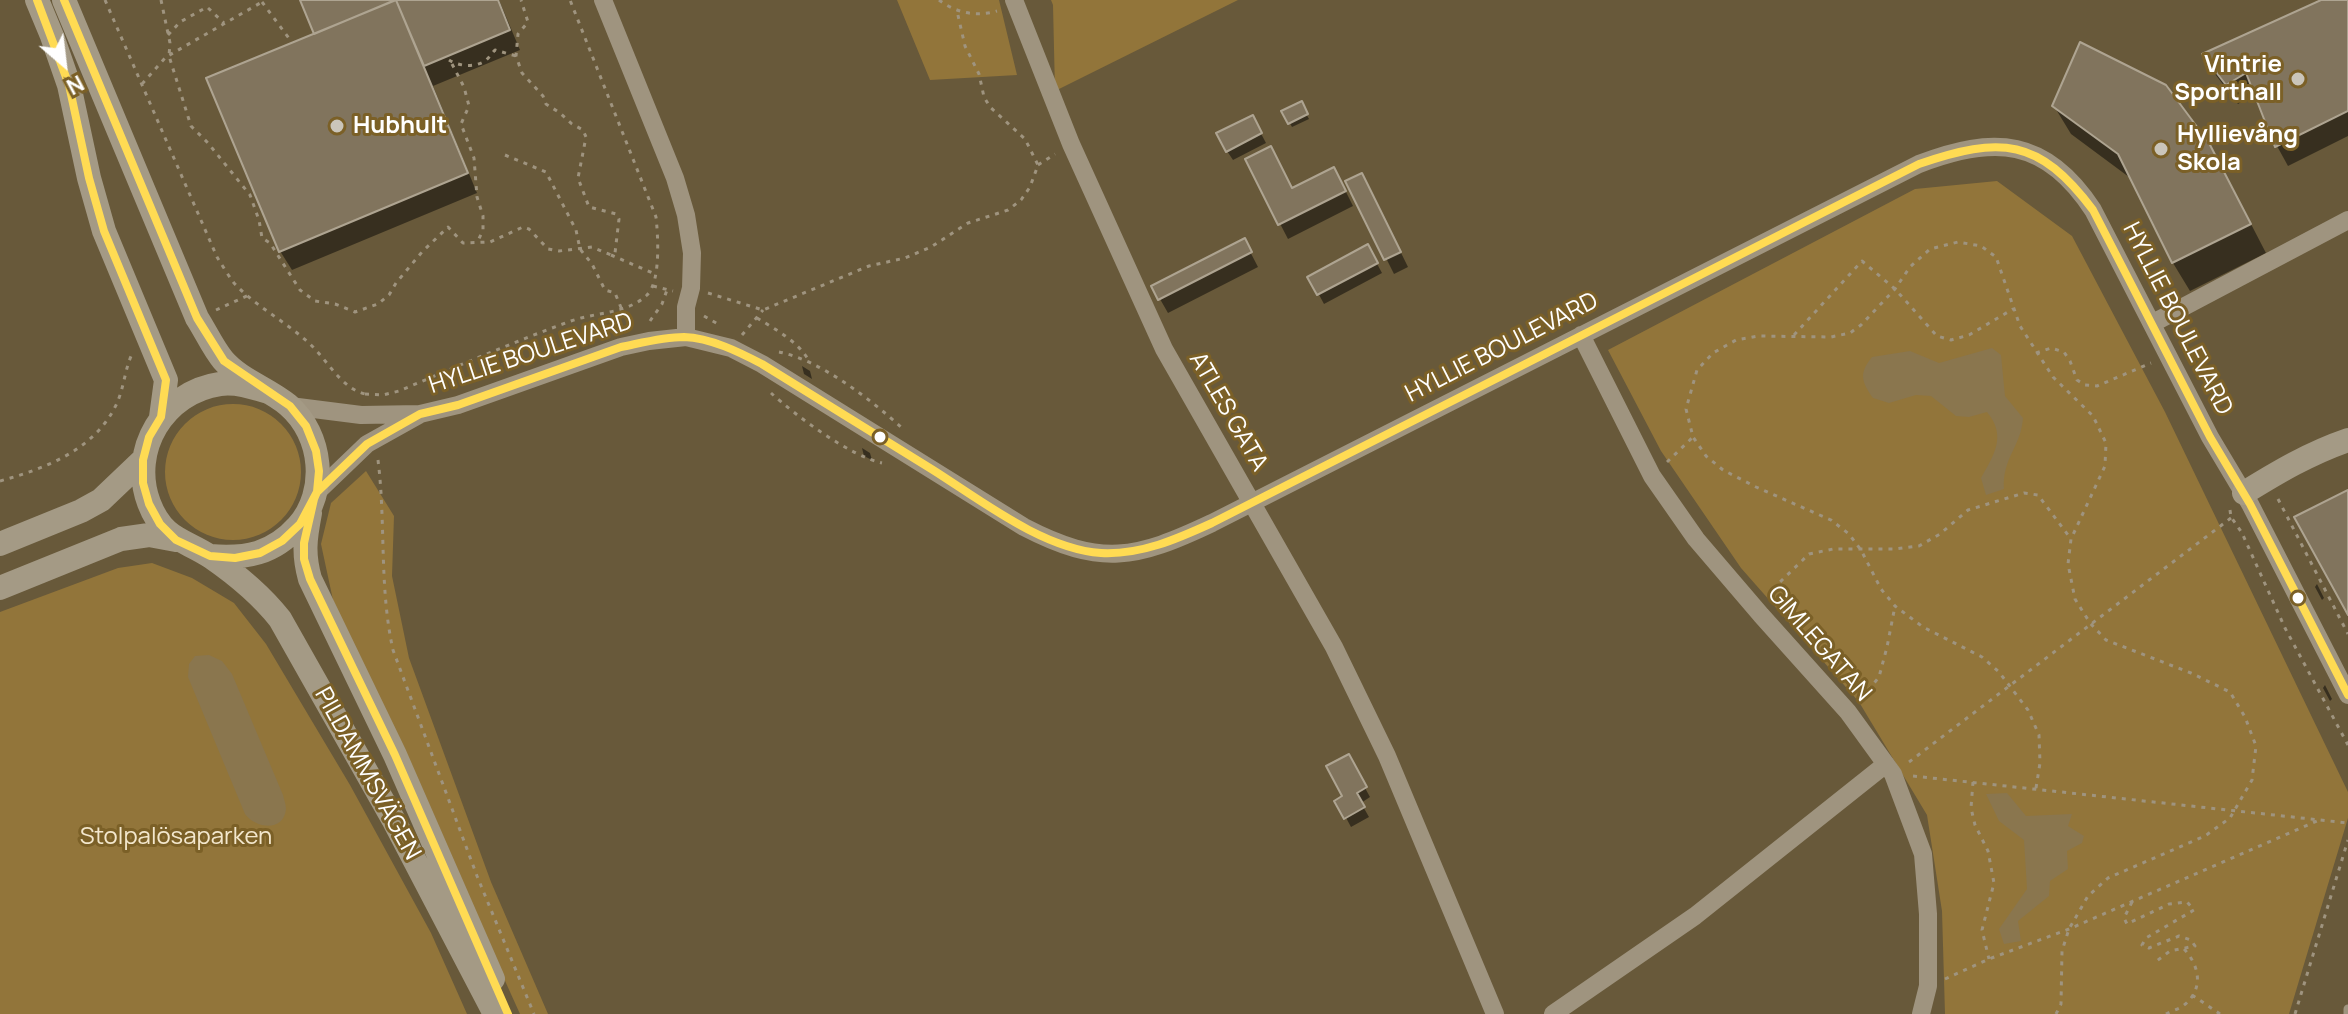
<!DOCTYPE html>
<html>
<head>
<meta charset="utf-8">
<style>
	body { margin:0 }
	#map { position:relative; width:2348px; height:1014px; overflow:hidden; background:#68593a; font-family:Manrope,sans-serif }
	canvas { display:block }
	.north { position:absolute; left:24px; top:24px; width:80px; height:80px; -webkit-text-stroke:6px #7b6027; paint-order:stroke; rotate:152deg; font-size:22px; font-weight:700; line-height:32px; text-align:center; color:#fff }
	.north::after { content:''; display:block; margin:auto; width:28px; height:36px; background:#fff; clip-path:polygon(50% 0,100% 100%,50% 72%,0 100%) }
</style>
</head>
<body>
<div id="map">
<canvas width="2348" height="1014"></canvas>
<div class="north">N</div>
</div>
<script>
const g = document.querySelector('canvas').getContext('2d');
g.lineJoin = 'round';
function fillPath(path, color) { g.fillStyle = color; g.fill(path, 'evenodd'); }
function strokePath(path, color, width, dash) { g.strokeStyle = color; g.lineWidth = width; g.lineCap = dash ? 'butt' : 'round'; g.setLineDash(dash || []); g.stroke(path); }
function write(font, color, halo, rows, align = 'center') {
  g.font = font + ' Manrope,sans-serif'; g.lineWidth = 6; g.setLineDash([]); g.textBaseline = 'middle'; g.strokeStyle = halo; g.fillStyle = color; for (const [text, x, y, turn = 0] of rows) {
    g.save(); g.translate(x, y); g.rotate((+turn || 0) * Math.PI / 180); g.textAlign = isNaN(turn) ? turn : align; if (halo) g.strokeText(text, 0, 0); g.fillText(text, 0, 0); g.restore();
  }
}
const green = new Path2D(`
	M897,0H999L1017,75L930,80Z
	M1051,0H1238L1055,91L1053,5Z
	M1997,181L2072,236L2165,412L2348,792V818L2289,1014H1945L1942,911L1927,815L1859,702L1741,568L1661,451L1608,350L1915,189Z
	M165 472a68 68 0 1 1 136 0a68 68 0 1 1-136 0Z
	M366,471L394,516L392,576L409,658L491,882L548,1014H520L333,600L321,544L331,503Z
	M152,563L192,578L234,603L266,644L350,785L431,933L467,1014H0V612L118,568Z`);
const water = new Path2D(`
	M1992,348L2001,355L2005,396L2023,418C2021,447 2002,458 2004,489L1986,495L1981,478C1994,455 2007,436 1987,412L1969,417L1956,416L1931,396L1916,395L1889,403L1873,398C1861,381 1859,373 1872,357L1910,351L1939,363Z
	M209,655L222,661L232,674L283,795C284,800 286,804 286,809C284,832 256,829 245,814L188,677L189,664L195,656Z
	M2007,793L2026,816L2072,814L2068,826L2084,836L2082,843L2067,851L2068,869L2050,881L2049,896L2018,921L2021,941L2004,944L1999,929L2027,889L2024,840L1999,821L1986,794Z`);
const shadow = new Path2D(`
	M302,0H499L520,50L433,86L477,193L292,270L280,251L316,35Z
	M2326,0H2348V136L2288,166L2277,146L2256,93L2238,104L2215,74L2204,55Z
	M1301,104L1309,119L1292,127L1284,112Z
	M2054,106L2225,174L2266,253L2190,291L2173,263L2133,180L2071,134Z
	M1257,126L1266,143L1233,160L1227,151Z
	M1247,160L1292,190L1342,184L1353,206L1288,239Z
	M1348,182L1370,190L1408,267L1394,274Z
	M1244,240L1258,267L1168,313L1160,299Z
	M1368,247L1382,273L1324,304L1310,278Z
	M802,366L810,371L812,379L804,374Z
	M862,448L870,453L872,460L864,456Z
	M2317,584L2324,598L2322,600L2315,587Z
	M2325,685L2332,699L2330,701L2323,688Z
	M1348,757L1370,797L1361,803L1369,817L1351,827L1337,801L1345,797Z`);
const building = new Path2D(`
	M300,0H395L314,34Z
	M396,0H498L510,30L424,66Z
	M396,0L468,173L279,252L206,78Z
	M2321,0H2348V111L2275,147L2246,73L2226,85L2202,54Z
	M2080,42L2166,85L2209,143L2251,224L2172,263L2118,154L2052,106Z
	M1302,101L1308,114L1288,124L1281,111Z
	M1253,115L1262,133L1226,152L1216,133Z
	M1271,146L1292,188L1334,167L1346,191L1278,225L1245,159Z
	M1362,173L1401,252L1384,260L1345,181Z
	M1245,238L1252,252L1158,300L1151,286Z
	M1368,244L1378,263L1317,295L1307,277Z
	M2348,490V615L2294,517Z
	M1349,754L1367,787L1357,793L1365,807L1344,819L1334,801L1342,796L1326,766Z`);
const path = new Path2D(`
	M105,0L217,257C222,265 228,275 234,283C256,307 287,322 311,345C328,361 341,388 365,394L364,397
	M161,0L170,43L169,56L191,126L208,143L250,195L259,220L262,238L270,243L300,290L315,301L335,304L355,312L378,304L389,295L396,283L422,252L448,227L463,243L490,242L523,227L529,229L548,249L559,251L592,247L611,255L615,253L619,219L616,214L589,207L578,178L586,137L583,130L572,124L560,113L546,104L543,96L522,73L516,56L518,34L528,22L521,0
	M939,0C956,13 976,17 997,11
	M262,2L291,41
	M168,35L180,22L207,7L224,23
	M449,60C458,66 474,68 485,61C489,58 491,54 495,50L516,56
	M452,64L464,87L469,106L461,124L474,158L477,197L483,216V230L477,243
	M142,84L166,57L262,2
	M505,155L546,172L576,230L580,249L592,264L605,290L615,293L627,322L632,325
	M1038,165L1055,154
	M611,255L655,274
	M653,286L673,291
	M708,293L763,310L869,266L905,258L931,247L968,223L1008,210L1021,200L1030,187L1038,165L1025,139L990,107L984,97L979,74L965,46L957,11
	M216,310L249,295
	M704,316L718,324
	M757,318C775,329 799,342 809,361
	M650,321L662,304L667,290
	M742,335L763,310
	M1794,335L1862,261L1895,289L1937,336L1951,340L1969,335L2013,309
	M779,352C820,360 870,399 901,427
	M2036,353L2051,348L2064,352L2070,361L2077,380L2085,385L2097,386L2151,363
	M771,393C796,416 850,456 882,463
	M365,394L383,395L399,391C456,367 513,342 571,321C596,312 627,314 647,295C661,281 658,236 656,217L570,0
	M378,460C386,524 379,587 393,650L477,876L534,1014
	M1667,462L1693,437
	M0,481C47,468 96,449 117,403C124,387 125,369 132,354
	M2278,499L2348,634
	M2230,510L2231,517L2242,533L2285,628L2348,745
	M1770,599L1780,582L1809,554L1833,549H1895L1919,546L1940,534L1968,510L2024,493L2038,495L2071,539
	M1862,698L1879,677L1887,647L1895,606
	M1909,762L2231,518
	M1913,776L2348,823
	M1973,782L1971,808L1975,825L1988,851L1994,883L1982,930L1989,959
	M2036,788L2040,763L2039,735L2028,710L1999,672L1982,657L1923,627L1895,606L1881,589L1861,550L1849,534L1831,520L1756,487L1723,470L1706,456L1693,437L1686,409L1697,370L1713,353L1736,340L1758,336L1831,337L1850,333L1861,325L1895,289L1910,267L1930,249L1958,242L1981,246L1996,257L2020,326L2053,377L2093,416L2106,443L2105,466L2071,539L2068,564L2075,599L2090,623L2106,640L2191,673L2230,692L2245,717L2256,746L2252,780L2230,818L2205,836L2108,878L2088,896L2069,929L2062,951L2061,1004L2056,1014
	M2132,902L2124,918L2127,924L2169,904L2187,902L2194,910L2146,938L2142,945L2149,948L2179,936L2191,940L2195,946L2170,951L2154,963
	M1945,979L1989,959L2069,929L2317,821
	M2192,995L2220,1014
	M2166,1014C2171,1011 2179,1009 2183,1006C2205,989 2199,965 2184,949
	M2295,1014L2348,840`);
const lane = new Path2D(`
	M2348,1009V1014`);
const street = new Path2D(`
	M603,0L675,178L686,215L692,253L691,288L686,307V337
	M1014,0L1071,144L1164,349L1334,647L1387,756L1495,1014
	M2153,323L2348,220
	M1581,335L1652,476L1696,539L1761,615L1848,712L1893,774L1923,854L1928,914V986L1921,1014
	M290,406L361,415L420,414L458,405L621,347L649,341L686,337L731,348L762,364L1024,527C1101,567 1136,559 1212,523L1919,164C1994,135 2046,138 2093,210L2210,437L2250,504L2348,695
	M317,492L367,444L419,415
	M1553,1014L1695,916L1886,764`);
const secondary = new Path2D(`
	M37,0L52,36L69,85L89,178L104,231L166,380L161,417
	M64,0L197,318C206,332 213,348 223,360C240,380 269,389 288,405C323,435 328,492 298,526C273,554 246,559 210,556
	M268,392C252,387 237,382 220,384C164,392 129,450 149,503C163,540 184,539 211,557C237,575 261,595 280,619L393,819L495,1014
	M2244,493C2278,472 2310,453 2348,440
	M310,513C305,539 303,554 310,579L395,755L493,979
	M0,544L81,511L101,500L143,460
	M0,588L121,539L149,535L176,540`);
const bus1 = new Path2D(`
	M37,0L69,85L89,178L104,231L166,380L161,417L149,437L143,460V483L149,504L160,524L176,540L210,556L235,558L260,553L282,541L300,524L317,492L319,471L316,451L306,426L290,406L224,361L197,318L64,0
	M508,1014L395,755L310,579L304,559V543L314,499L317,492L367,444L420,414L458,405L621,347C641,343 663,337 684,337C711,338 739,352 762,364C819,399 876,435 933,470C982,501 1043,549 1101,553C1141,555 1177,539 1212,523L1919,164C2001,136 2039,138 2093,210L2210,437L2250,504L2348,695`);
const markers = [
	[2298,79,8,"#cac5ba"],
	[337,126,8,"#cac5ba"],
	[2161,149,8,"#cac5ba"],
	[880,437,7,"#fff"],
	[2298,598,7,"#fff"]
];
const poiNames = [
	["Vintrie",2282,65,"right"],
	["Sporthall",2282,93,"right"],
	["Hubhult",353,126],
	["Hyllievång",2177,135],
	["Skola",2177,163]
];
const streetNames = [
	["HYLLIE BOULEVARD",2177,319,63],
	["HYLLIE BOULEVARD",1502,348,-27],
	["HYLLIE BOULEVARD",531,354,-18],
	["ATLES GATA",1228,412,60],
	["GIMLEGATAN",1819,644,49],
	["PILDAMMSVÄGEN",367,774,61]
];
const parkNames = [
	["Stolpalösaparken",176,837]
];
fillPath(green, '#92753a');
fillPath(water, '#8a764e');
fillPath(shadow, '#0007');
fillPath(building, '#81745d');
strokePath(building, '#aea491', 2);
strokePath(path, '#9f947f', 3, [4, 6]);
strokePath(lane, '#9f947f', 9);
strokePath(street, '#9f947f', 18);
strokePath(secondary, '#a49a85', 24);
strokePath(bus1, '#ffdb53', 8);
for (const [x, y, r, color] of markers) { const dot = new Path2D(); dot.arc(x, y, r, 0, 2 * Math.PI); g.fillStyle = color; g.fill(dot); strokePath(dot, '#7b6027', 3); }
write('bold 24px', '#fff', '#7b6027', poiNames, 'left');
write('24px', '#fff', '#7b6027', streetNames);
write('24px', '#f3e7cd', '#7b6027', parkNames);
</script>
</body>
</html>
